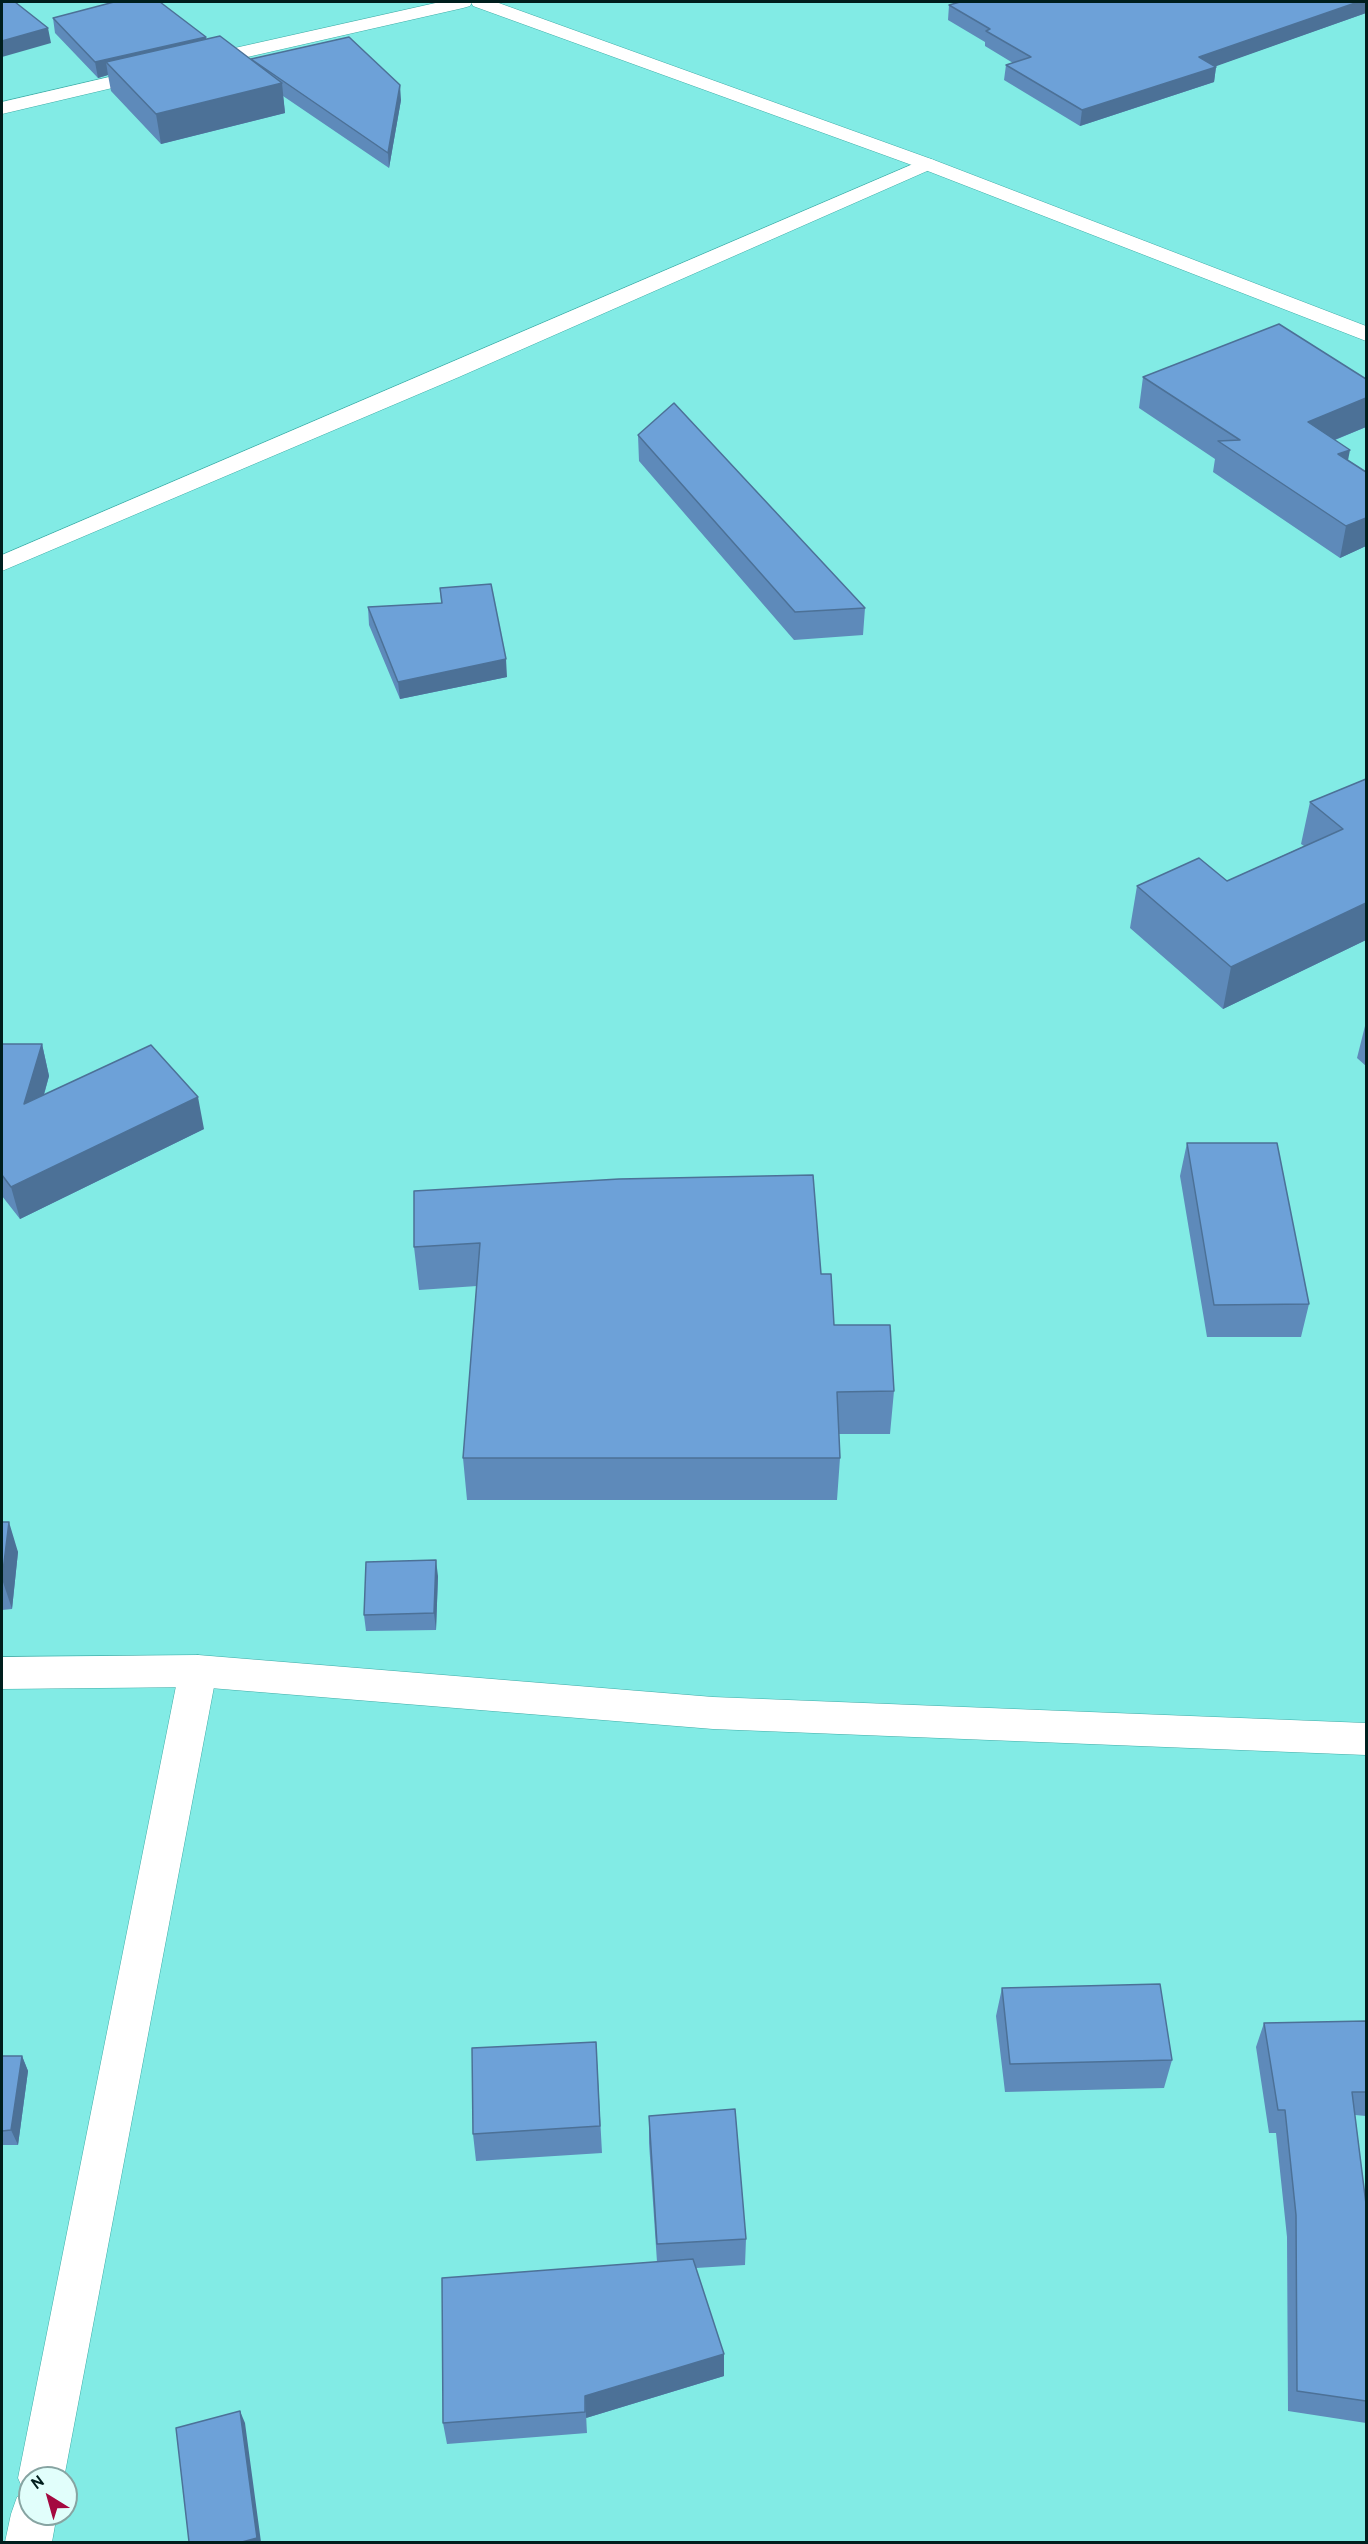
<!DOCTYPE html>
<html>
<head>
<meta charset="utf-8">
<style>
	body { margin:0 }
	#map { position:relative; width:1368px; height:2544px; overflow:hidden; background:#82ebe5; font-family:Overpass,sans-serif }
	canvas { display:block }
	.frame { position:absolute; inset:0; border:3px solid #001e1d; pointer-events:none }
	.north { position:absolute; left:18px; top:2466px; width:60px; height:60px; box-sizing:border-box; background:#e1fefb; border:2px solid #87a4a2; border-radius:50%; rotate:323deg; font-size:16px; font-weight:700; line-height:24px; text-align:center; color:#001e1d }
	.north::after { content:''; display:block; margin:auto; width:21px; height:27px; background:#a40940; clip-path:polygon(50% 0,100% 100%,50% 72%,0 100%) }
</style>
</head>
<body>
<div id="map">
<canvas width="1368" height="2544"></canvas>
<div class="frame"></div>
<div class="north">N</div>
</div>
<script>
const g = document.querySelector('canvas').getContext('2d');
g.lineJoin = 'round';
function strokePath(path, color, width, dash) { g.strokeStyle = color; g.lineWidth = width; g.lineCap = dash ? 'butt' : 'round'; g.setLineDash(dash || []); g.stroke(path); }
function fillPath(path, color) { g.fillStyle = color; g.fill(path, 'evenodd'); }
const minor = new Path2D(`
	M440,2H472L470,6L463,8L199,68L192,66L189,62L192,58L199,56Z
	M152,67L159,69L162,73L159,77L2,114V102Z
	M927,158L934,160L937,164L934,168L459,377L2,571V555Z
	M198,1655L211,1660L217,1671L64,2478H30V2514H57L52,2542H5L11,2514L17,2497L25,2494L18,2478L179,1671L185,1660Z`);
const major = new Path2D(`
	M471,2H496L934,160L1366,326V341L920,168L473,6Z
	M198,1655L713,1697L1366,1723V1755L713,1729L198,1687L2,1689V1657Z`);
const wall = new Path2D(`
	M949,5L1366,13L1215,66L1216,67L1214,82L1080,126L1004,80L1006,65L1013,63L985,46V42L948,20Z
	M53,18L206,37V39L251,59L401,100L389,168L283,96L285,113L161,144L111,91L108,75L98,78L55,33Z
	M1143,377L1366,379V427L1335,440L1348,460L1366,472V546L1340,558L1213,472L1215,459L1139,408Z
	M638,435L865,608L863,635L794,640L639,461Z
	M440,588L507,677L400,699L369,625L368,607L441,603Z
	M1366,779V940L1223,1009L1130,928L1137,886L1227,881L1304,846L1301,844L1310,802Z
	M1366,1025V1066L1357,1058L1365,1026Z
	M2,1044H42L49,1076L44,1095L204,1129L20,1219L2,1196Z
	M1187,1143L1309,1304L1301,1337H1207L1180,1176Z
	M414,1191L821,1274L834,1325L894,1391L890,1434H839L840,1458L837,1500H467L463,1458L477,1286L419,1290L414,1247Z
	M2,1522L18,1552L12,1609L2,1610Z
	M438,1576L436,1630L366,1631L364,1615Z
	M1002,1988L1172,2060L1164,2088L1005,2092L996,2016Z
	M1366,2021V2116L1355,2115L1366,2204V2423L1288,2411L1287,2237L1276,2133H1269L1256,2047L1264,2023Z
	M596,2042L602,2153L476,2161L473,2134Z
	M2,2056H22L28,2071L18,2145H2Z
	M649,2116L746,2239L745,2265L696,2268L724,2376L586,2418L587,2433L447,2444L443,2423L657,2262L649,2143Z`);
const shadedWall = new Path2D(`
	M1358,2H1366V13L1197,73L1199,57Z
	M48,28L51,43L2,57V41Z
	M206,37L208,53L106,62L108,75L98,78L95,62Z
	M1216,67L1214,82L1080,126L1082,110Z
	M282,83L285,113L161,144L156,114Z
	M400,85L401,100L389,168L388,153Z
	M1366,398V427L1302,453L1308,422Z
	M1350,450L1344,481L1338,454Z
	M1366,518V546L1340,558L1346,526Z
	M506,659L507,677L400,699L398,682Z
	M1366,903V940L1223,1009L1231,967Z
	M42,1044L49,1076L32,1136L24,1104Z
	M198,1097L204,1129L20,1219L11,1187Z
	M9,1522L18,1552L12,1609L2,1579Z
	M436,1560L438,1576L436,1630L434,1613Z
	M22,2056L28,2071L18,2145L11,2130Z
	M724,2354V2376L586,2418L587,2433L585,2396Z
	M240,2411L245,2423L261,2542H242Z`);
const building = new Path2D(`
	M2,2H15L48,28L2,41Z
	M114,2H160L206,37L95,62L53,18Z
	M960,2H1358L1199,57L1216,67L1082,110L1006,65L1031,57L986,31L990,29L949,5Z
	M220,36L282,83L156,114L106,62Z
	M349,37L400,85L388,153L251,59Z
	M1279,324L1366,379V398L1308,422L1350,450L1338,454L1366,472V518L1346,526L1218,441L1240,440L1143,377Z
	M674,403L865,608L795,612L638,435Z
	M491,584L506,659L398,682L368,607L442,603L440,588Z
	M1366,779V903L1231,967L1137,886L1199,858L1227,881L1343,829L1310,802Z
	M2,1044H42L24,1104L151,1045L198,1097L11,1187L2,1175Z
	M1187,1143H1277L1309,1304L1214,1305Z
	M813,1175L821,1274H831L834,1325H890L894,1391L837,1392L840,1458H463L480,1243L414,1247V1191L619,1179Z
	M2,1522H9L2,1579Z
	M436,1560L434,1613L364,1615L366,1562Z
	M1160,1984L1172,2060L1010,2064L1002,1988Z
	M1366,2021V2092H1352L1366,2204V2401L1297,2391L1296,2215L1285,2110H1278L1264,2023Z
	M596,2042L600,2126L473,2134L472,2048Z
	M2,2056H22L11,2130L2,2131Z
	M735,2109L746,2239L657,2244L649,2116Z
	M693,2259L724,2354L585,2396V2412L443,2423L442,2278Z
	M240,2411L257,2538L242,2542H189L176,2428Z`);
strokePath(minor, '#3faca7', 1);
strokePath(major, '#3faca7', 1);
fillPath(minor, '#fff');
fillPath(major, '#fff');
fillPath(wall, '#5e8aba');
fillPath(shadedWall, '#4c7197');
fillPath(building, '#6da1d8');
strokePath(building, '#4c7197', 1.5);
</script>
</body>
</html>
